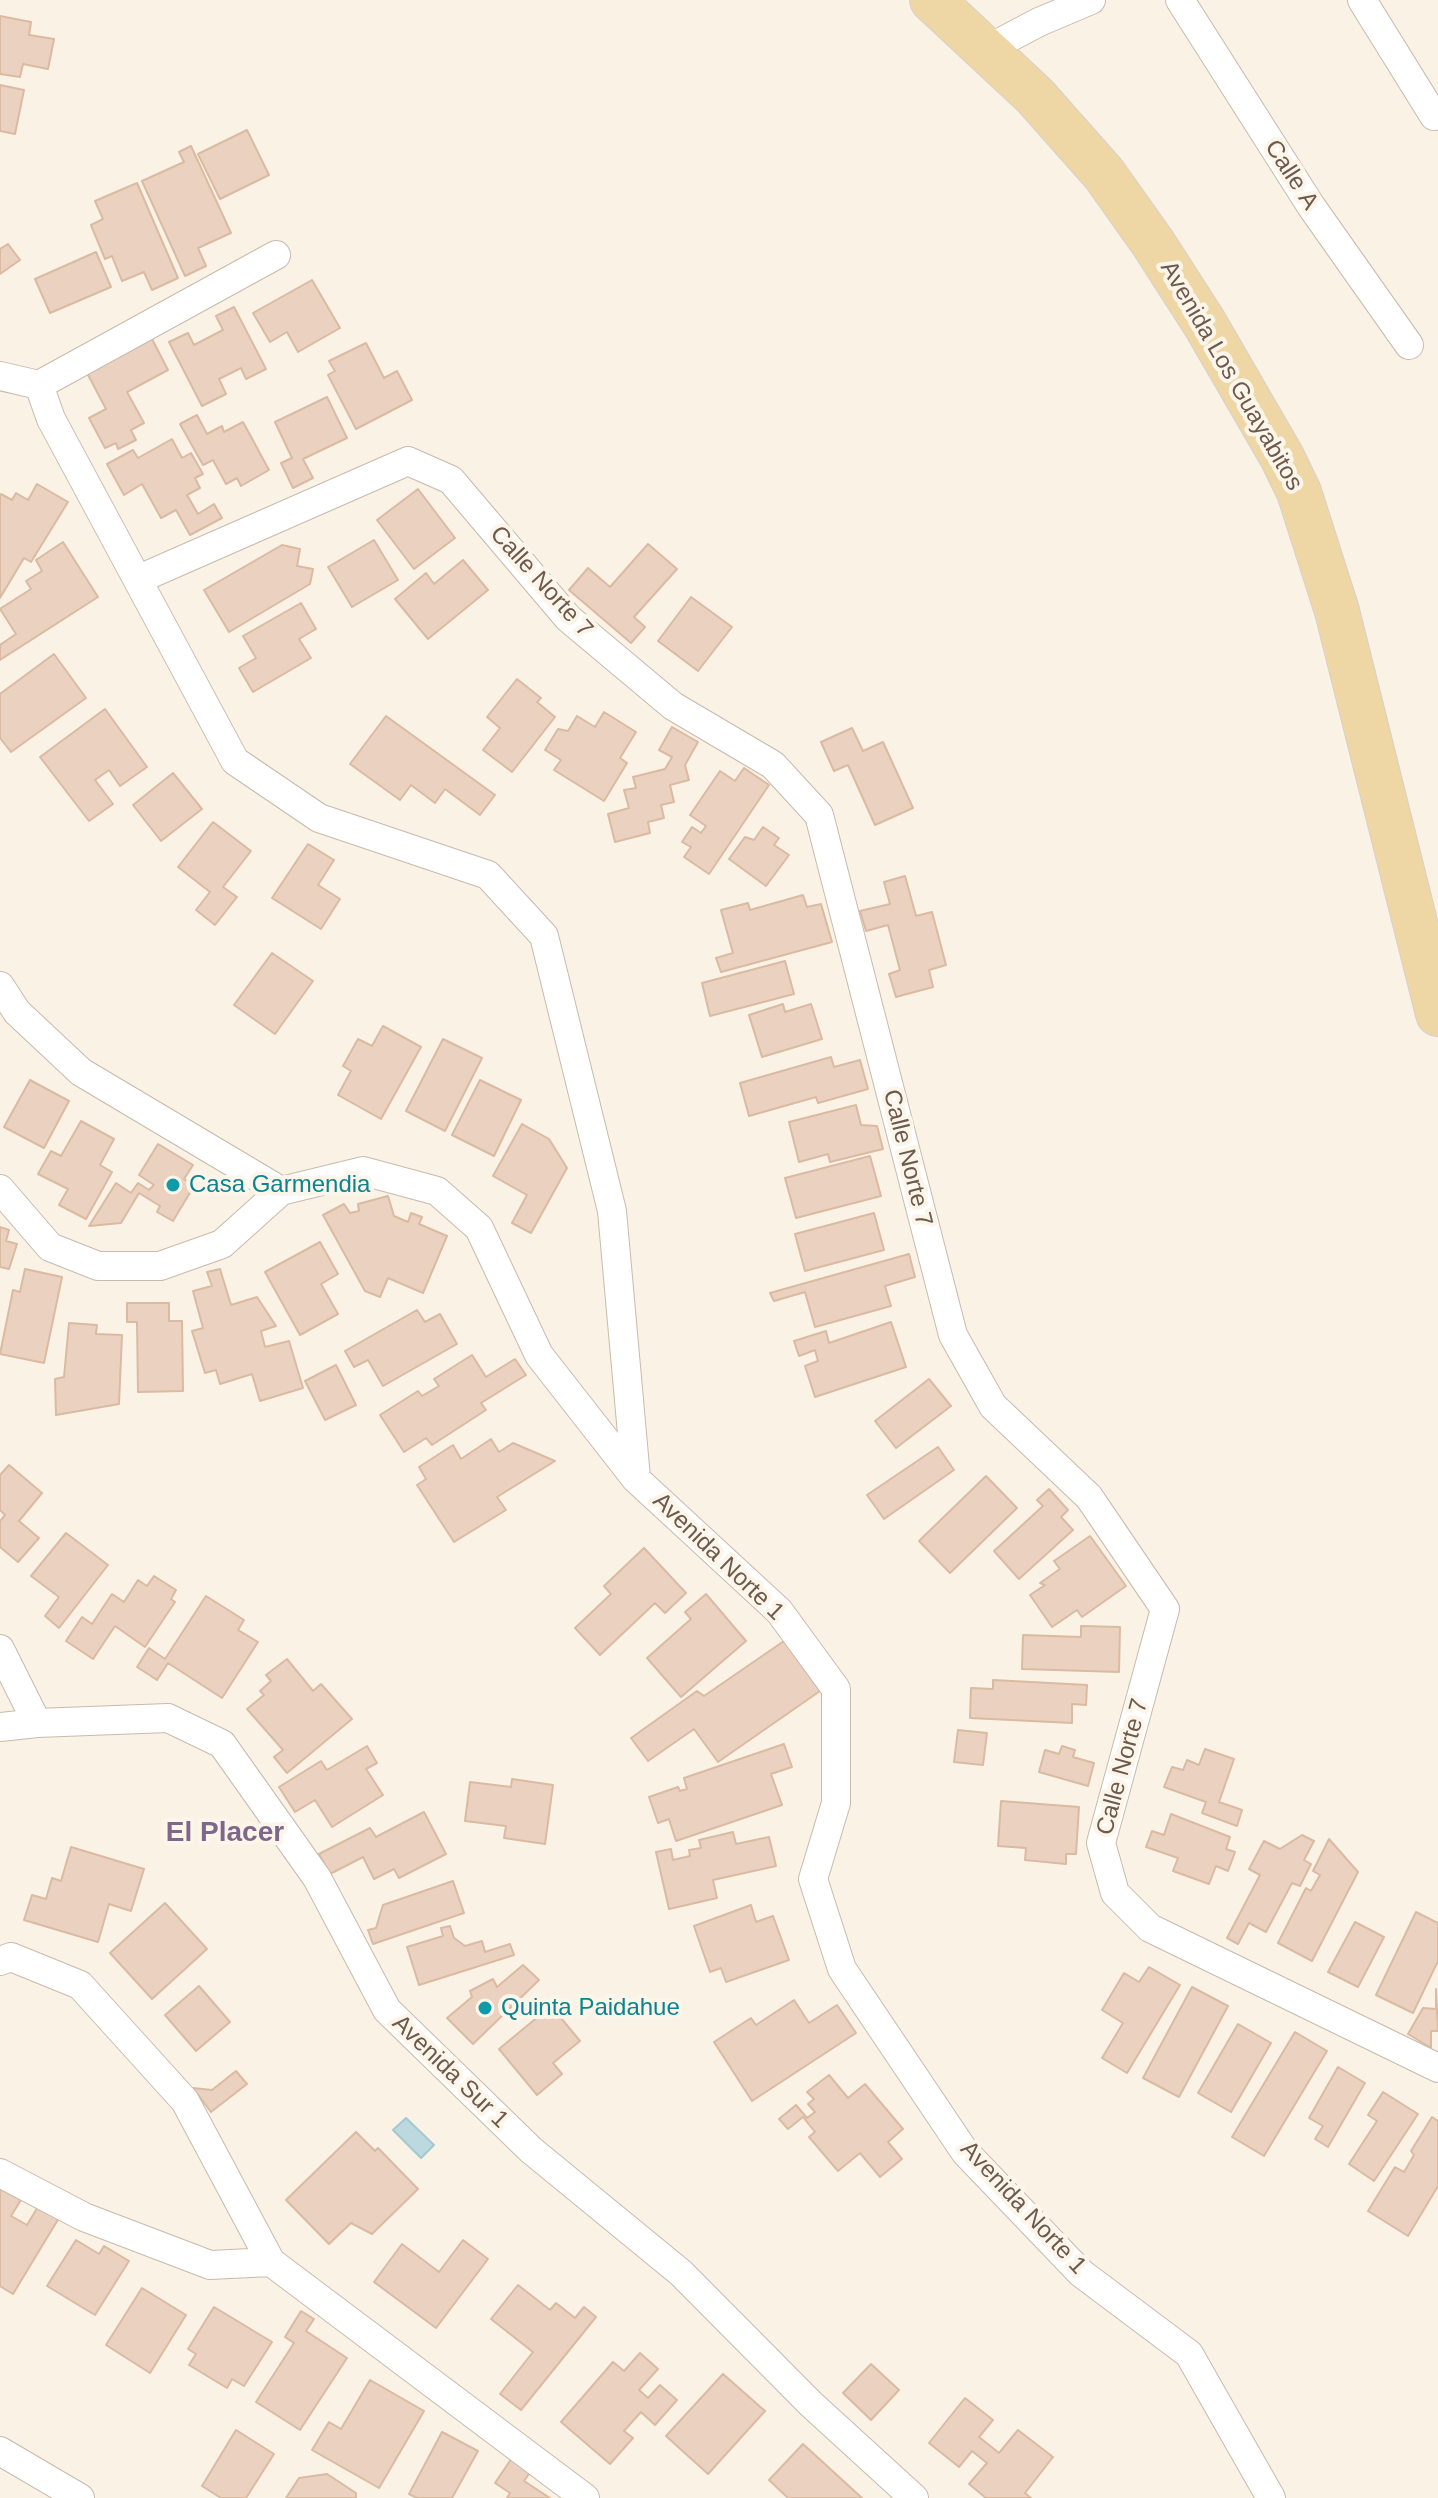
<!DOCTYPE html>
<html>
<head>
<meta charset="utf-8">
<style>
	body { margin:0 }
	canvas { display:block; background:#f9f2e5 }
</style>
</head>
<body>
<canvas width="1438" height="2498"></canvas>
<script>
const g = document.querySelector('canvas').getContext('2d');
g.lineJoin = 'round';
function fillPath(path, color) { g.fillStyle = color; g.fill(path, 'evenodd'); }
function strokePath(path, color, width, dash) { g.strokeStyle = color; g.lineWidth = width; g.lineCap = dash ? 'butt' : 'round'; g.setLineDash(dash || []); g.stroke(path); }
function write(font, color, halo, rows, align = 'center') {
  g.font = font + ' Helvetica,sans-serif'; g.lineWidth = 8; g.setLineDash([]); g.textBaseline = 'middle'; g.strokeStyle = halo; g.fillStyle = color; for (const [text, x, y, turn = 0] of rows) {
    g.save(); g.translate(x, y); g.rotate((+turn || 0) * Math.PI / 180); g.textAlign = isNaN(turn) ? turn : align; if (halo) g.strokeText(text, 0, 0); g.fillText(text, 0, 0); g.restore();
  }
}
const water = new Path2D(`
	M406,2118L434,2145L421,2158L393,2130Z`);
const building = new Path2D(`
	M0,16L31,22L29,35L54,39L48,69L23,64L20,77L0,74Z
	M0,85L24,90L15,134L0,131Z
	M247,130L269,175L220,199L198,154Z
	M191,146L231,233L198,248L206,266L185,276L142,181L184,162L179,152Z
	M137,183L178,278L152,290L144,272L122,281L112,256L105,259L91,225L103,219L95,201Z
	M8,244L20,260L0,274V249Z
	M96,252L111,287L50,313L35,279Z
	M312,280L340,328L298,352L287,332L270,342L253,313Z
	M234,307L266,369L246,379L241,368L219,379L226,394L202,406L169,342L188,333L194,345L223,330L216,316Z
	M152,339L168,370L127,392L144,423L131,430L136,440L118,449L116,443L105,448L89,418L106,409L87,373Z
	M366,343L384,378L397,371L412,400L356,429L328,375L335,371L329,361Z
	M327,397L347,438L303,459L313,478L293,488L281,463L292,458L275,422Z
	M197,415L207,434L222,426L224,432L243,422L269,470L241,486L237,478L226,484L213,460L203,465L180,424Z
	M172,439L182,458L191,453L203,474L195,478L200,488L187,495L198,514L214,504L222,518L190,535L176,510L161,518L142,484L124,495L107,464L133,450L138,458Z
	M37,484L68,502L31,562L24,558L0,598V496L1,494L12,500L16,493L28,500Z
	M418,489L455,538L414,569L377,520Z
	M374,540L398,580L352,607L328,567Z
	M63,542L98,597L0,660V645L16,634L0,609L31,589L26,581L42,571L36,560Z
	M648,544L677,569L634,617L645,627L631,643L569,590L588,568L610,587Z
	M282,545L300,549L297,566L313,569L310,584L229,632L204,590Z
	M463,560L488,590L428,639L395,599L426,573L434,584Z
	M691,597L732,627L698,671L658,641Z
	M301,603L316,629L299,639L311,658L253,692L239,668L256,658L243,636Z
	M54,654L86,698L11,752L0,738V694Z
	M517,679L541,698L537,702L555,717L512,772L483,750L500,728L487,717Z
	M105,709L147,767L120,786L109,770L95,780L113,804L89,821L40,757Z
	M604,712L636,732L620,758L627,763L604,801L554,770L561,760L545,750L558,729L568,731L577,716L595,727Z
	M386,716L495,795L480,815L445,789L435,803L411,785L400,800L350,764Z
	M672,727L698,742L685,765L689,780L670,785L674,802L661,805L664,818L648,822L650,833L615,842L608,814L629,808L624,790L636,788L633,777L665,769L672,757L659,750Z
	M852,728L863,751L883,742L913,808L875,825L848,765L834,771L821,742Z
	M744,768L769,785L709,874L684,857L691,847L682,842L692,827L701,833L706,826L690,815L720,771L735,781Z
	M173,773L202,809L161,841L133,805Z
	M213,822L251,851L223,887L237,897L215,925L196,910L210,892L178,867Z
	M763,827L779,838L774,845L789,855L766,886L729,859L745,837L754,840Z
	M308,844L334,860L318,885L340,899L321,929L272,898Z
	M905,876L916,916L932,912L946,965L929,970L933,987L896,997L889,974L900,970L888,925L866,931L860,911L890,904L884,882Z
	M803,895L807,907L821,904L832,942L721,972L716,958L733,953L721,910L748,903L750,910Z
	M272,953L313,981L275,1034L234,1005Z
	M785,961L794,994L710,1016L702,983Z
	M783,1004L785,1012L811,1004L822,1039L762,1057L749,1015Z
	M383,1026L421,1047L381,1119L338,1095L351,1071L343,1066L358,1039L372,1046Z
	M443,1039L482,1058L445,1131L406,1111Z
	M831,1057L834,1067L860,1060L868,1089L818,1103L816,1097L749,1116L740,1083Z
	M30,1080L69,1101L44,1148L4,1127Z
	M480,1080L521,1100L494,1156L452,1135Z
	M856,1105L861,1125L877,1126L883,1149L830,1162L828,1154L799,1162L789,1122Z
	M81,1121L114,1139L100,1165L112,1172L86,1219L59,1205L68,1189L38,1174L51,1151L61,1156Z
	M522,1124L549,1139L567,1168L531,1233L512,1223L527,1195L493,1176Z
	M158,1144L193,1165L184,1179L194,1186L173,1221L157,1212L160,1206L139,1193L121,1223L89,1226L116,1183L131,1193L138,1183L149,1190L154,1185L139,1175Z
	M870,1156L881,1196L796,1218L785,1178Z
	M388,1196L394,1216L408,1222L411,1213L422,1217L419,1224L447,1236L423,1293L388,1278L380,1297L365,1291L323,1215L344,1204L350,1213L359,1211L358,1204Z
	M874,1213L884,1250L805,1271L795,1234Z
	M0,1227L9,1230L6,1241L17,1244L9,1269L0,1267Z
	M320,1242L338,1274L321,1284L338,1314L300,1335L265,1272Z
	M909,1254L915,1277L885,1286L891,1306L815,1327L805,1292L774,1301L770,1293Z
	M25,1269L62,1277L44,1363L0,1354L13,1290L20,1292Z
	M220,1269L231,1305L257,1297L276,1326L261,1331L265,1347L289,1341L303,1388L260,1401L252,1374L220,1384L216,1370L205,1373L192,1331L203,1328L193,1291L212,1286L207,1272Z
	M127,1303H169V1321H182L183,1391L138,1392L137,1322H127Z
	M417,1310L425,1322L440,1314L457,1344L383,1386L368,1360L354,1367L345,1351Z
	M891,1322L906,1367L815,1397L805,1366L818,1361L815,1350L799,1356L794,1341L826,1331L829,1343Z
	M69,1323L97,1325L96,1334L122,1335L119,1404L56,1415L55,1379L64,1377Z
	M472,1355L486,1377L515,1359L526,1375L481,1403L486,1410L432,1445L426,1438L404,1452L380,1415L418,1391L422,1396L439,1386L434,1379Z
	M336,1365L356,1405L325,1420L305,1381Z
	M929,1379L951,1406L896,1448L875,1421Z
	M491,1439L499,1452L513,1443L555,1461L497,1497L506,1510L454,1542L417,1485L426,1479L419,1467L453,1445L461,1459Z
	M938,1447L954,1470L884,1519L867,1495Z
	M9,1465L42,1493L19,1521L39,1538L18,1562L0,1547V1521L5,1515L0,1510V1475Z
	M986,1476L1017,1508L950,1573L919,1541Z
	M1049,1489L1068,1510L1061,1517L1073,1530L1019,1579L994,1551L1043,1506L1037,1500Z
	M66,1533L108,1565L59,1628L45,1616L59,1597L31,1576Z
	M1090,1536L1126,1586L1082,1617L1077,1610L1052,1627L1030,1595L1045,1585L1040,1583L1060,1569L1054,1561Z
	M644,1548L686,1593L665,1613L655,1603L600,1655L575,1628L611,1594L604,1586Z
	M154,1576L176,1590L171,1599L175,1602L145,1647L115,1626L93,1659L66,1641L82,1617L92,1624L112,1594L124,1602L138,1580L147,1586Z
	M706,1594L746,1641L681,1697L647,1658L691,1619L685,1612Z
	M206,1596L244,1620L238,1630L258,1642L222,1698L168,1663L157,1680L137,1667L149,1648L165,1659Z
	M1081,1626L1120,1627L1119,1672L1022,1669L1023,1635L1081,1637Z
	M784,1641L820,1691L718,1762L694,1729L648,1761L631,1738L697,1691L704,1696Z
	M287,1659L313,1691L321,1684L352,1719L287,1773L274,1757L283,1750L247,1709L264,1695L260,1691L271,1681L266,1675Z
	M993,1680L1087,1685L1086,1705L1072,1704V1723L970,1718L971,1688L993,1689Z
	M958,1730L987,1733L983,1765L954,1762Z
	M784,1744L792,1767L771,1774L782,1805L676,1841L669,1819L658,1823L649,1797L678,1787L680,1791L687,1789L684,1778Z
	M367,1746L377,1763L366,1769L383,1795L332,1827L315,1800L295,1812L279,1787L321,1761L327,1770Z
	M1062,1746L1075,1750L1073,1757L1094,1763L1088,1786L1039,1772L1045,1750L1059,1754Z
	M1205,1749L1234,1759L1219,1802L1242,1810L1237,1826L1202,1813L1206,1802L1164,1787L1172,1767L1183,1770L1187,1760L1199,1765Z
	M512,1779L553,1785L545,1844L504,1838L506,1826L465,1821L470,1782L511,1787Z
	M1001,1801L1079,1807L1076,1854H1066V1864L1025,1860L1026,1848L998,1846Z
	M424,1812L446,1854L399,1878L394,1869L374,1879L363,1857L330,1874L319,1854L370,1828L376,1837Z
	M1171,1814L1230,1837L1226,1849L1235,1852L1228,1871L1216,1866L1209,1884L1173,1871L1178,1858L1146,1847L1152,1831L1164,1835Z
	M733,1832L736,1844L769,1837L776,1866L713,1880L717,1898L669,1909L656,1852L671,1849L673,1860L690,1856L689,1850L701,1848L699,1840Z
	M1302,1835L1314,1841L1304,1860L1311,1864L1300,1886L1292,1883L1266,1932L1249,1923L1238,1944L1227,1938L1260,1875L1249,1869L1264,1841L1280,1849Z
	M1329,1839L1358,1872L1312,1961L1278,1943L1306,1888L1311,1891L1320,1875L1313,1871Z
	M71,1847L144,1869L131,1911L109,1904L98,1942L24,1920L32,1895L46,1899L52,1878L61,1881Z
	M453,1881L464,1913L373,1944L368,1930L376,1928L383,1905Z
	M165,1903L207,1949L152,1999L110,1953Z
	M751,1905L756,1922L773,1916L789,1960L726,1982L721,1968L710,1972L694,1926Z
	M1416,1912L1438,1923V1961L1413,2013L1376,1995Z
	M1355,1922L1384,1937L1358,1987L1328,1972Z
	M450,1926L454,1938L465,1946L482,1941L485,1952L510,1944L514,1955L419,1985L407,1947L443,1936L441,1928Z
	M523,1965L539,1980L473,2044L447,2018L472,1997L470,1991L493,1979L497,1987Z
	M1149,1967L1180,1985L1127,2073L1102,2058L1123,2023L1102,2010L1124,1973L1139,1982Z
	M199,1986L230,2022L196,2051L165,2015Z
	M1192,1987L1228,2006L1179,2097L1143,2078Z
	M1436,1989L1438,2031H1431V2048L1408,2034L1423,2008L1436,2009Z
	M794,2000L809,2023L837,2005L856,2033L752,2101L714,2042L751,2018L756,2025Z
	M551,2006L580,2041L553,2063L562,2074L537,2095L499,2049Z
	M1238,2024L1271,2043L1231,2112L1198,2093Z
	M1295,2032L1327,2051L1264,2156L1232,2137Z
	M1338,2067L1365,2083L1328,2147L1315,2139L1323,2126L1309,2118Z
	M236,2071L247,2084L211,2112L193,2088L212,2090Z
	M829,2075L848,2098L865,2084L903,2129L888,2142L902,2159L880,2177L860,2153L838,2171L809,2137L815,2132L803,2117L788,2129L779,2119L796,2105L807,2118L815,2112L808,2104L814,2099L807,2092Z
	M1383,2092L1418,2114L1374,2181L1349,2164L1377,2121L1368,2115Z
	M1432,2117L1438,2121V2186L1408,2236L1368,2211L1395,2167L1404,2172L1414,2155L1411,2151Z
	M356,2132L375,2151L378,2148L418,2189L372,2234L351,2223L329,2244L286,2200Z
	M5,2183L24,2195L11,2216L27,2225L42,2200L62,2213L13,2294L0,2286V2192Z
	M76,2240L99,2254L104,2246L129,2261L95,2315L47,2286Z
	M463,2240L488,2259L436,2328L374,2282L402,2244L439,2272Z
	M518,2285L550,2310L556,2303L575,2318L584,2307L596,2317L521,2410L500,2394L533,2352L491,2319Z
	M142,2288L186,2315L150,2373L106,2345Z
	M214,2307L272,2342L244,2386L232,2379L227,2388L189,2365L196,2354L188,2349Z
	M301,2311L314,2319L306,2331L347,2358L300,2430L256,2402L294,2343L285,2337Z
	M640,2353L658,2369L639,2390L648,2398L660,2385L677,2400L655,2425L641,2412L624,2431L633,2438L610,2464L561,2422L613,2362L624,2371Z
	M871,2364L899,2390L871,2420L843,2393Z
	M723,2374L765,2411L708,2474L666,2436Z
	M370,2380L424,2411L379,2488L312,2450L329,2422L341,2429Z
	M965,2398L993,2420L979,2437L999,2453L1018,2430L1053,2457L1025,2493L1031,2498H986L969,2484L987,2463L972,2451L959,2467L929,2443Z
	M236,2430L274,2454L246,2498H221L202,2486Z
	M442,2432L478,2451L452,2498H417L409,2494Z
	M803,2444L862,2498H788L769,2480Z
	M514,2455L533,2468L524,2481L550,2498H507L510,2493L495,2483Z
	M327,2474L356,2493V2498H286L299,2478Z`);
const street = new Path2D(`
	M1180,0L1311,206L1409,345
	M1362,0L1434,116
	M986,50L1039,22L1091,0
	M0,376L39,385L51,419L235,761L319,818L488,875L544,936L612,1211L636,1478
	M39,385L276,255
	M139,579L408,461L451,480L568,618L673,706L773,765L819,815L953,1335L993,1406L1089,1497L1165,1609L1101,1843L1115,1893L1150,1928L1438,2068
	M0,986L17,1012L81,1072L281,1191
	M0,1189L50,1247L98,1266H160L222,1244L281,1191L363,1171L437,1191L479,1228L539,1355L636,1479L779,1611L836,1689V1803L813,1879L842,1969L965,2152L1081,2273L1189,2354L1271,2498
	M0,1649L37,1723
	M0,1727L37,1723L168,1718L222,1744L317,1878L387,2010L531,2150L681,2273L811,2404L914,2498
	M0,1961L11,1957L80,1985L185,2101L271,2262L585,2498
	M0,2173L84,2217L210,2265L271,2262
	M0,2451L80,2498`);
const primary = new Path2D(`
	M932,0L1035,96L1104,174L1153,243L1205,324L1282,457L1299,492L1337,611L1438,1014`);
const markers = [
	[173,1185,8,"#0f9aa8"],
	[485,2008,8,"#0f9aa8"]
];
const streetNames = [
	["Calle A",1291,175,57],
	["Avenida Los Guayabitos",1231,376,60],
	["Calle Norte 7",541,582,48],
	["Calle Norte 7",907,1158,76],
	["Avenida Norte 1",718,1557,44],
	["Calle Norte 7",1123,1767,-75],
	["Avenida Sur 1",450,2072,44],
	["Avenida Norte 1",1023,2208,47]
];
const cultureNames = [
	["Casa Garmendia",189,1185],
	["Quinta Paidahue",501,2008]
];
const quarterNames = [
	["El Placer",225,1833]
];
fillPath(water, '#bcd9e0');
strokePath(water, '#a4c8d0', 2);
fillPath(building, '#ebd2c0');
strokePath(building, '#dbbaa2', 2);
strokePath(street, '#c8baac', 30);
strokePath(primary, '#d6d1cd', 46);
strokePath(street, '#fff', 28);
strokePath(primary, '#efd6a5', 44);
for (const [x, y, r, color] of markers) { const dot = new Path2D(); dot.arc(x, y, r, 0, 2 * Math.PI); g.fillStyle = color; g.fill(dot); strokePath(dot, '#fcf6ea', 3); }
write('24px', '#6e5a4d', '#fcf6ea', streetNames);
write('24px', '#0d838f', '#fcf6ea', cultureNames, 'left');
write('bold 28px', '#7f668b', '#fcf6ea', quarterNames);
</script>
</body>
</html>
